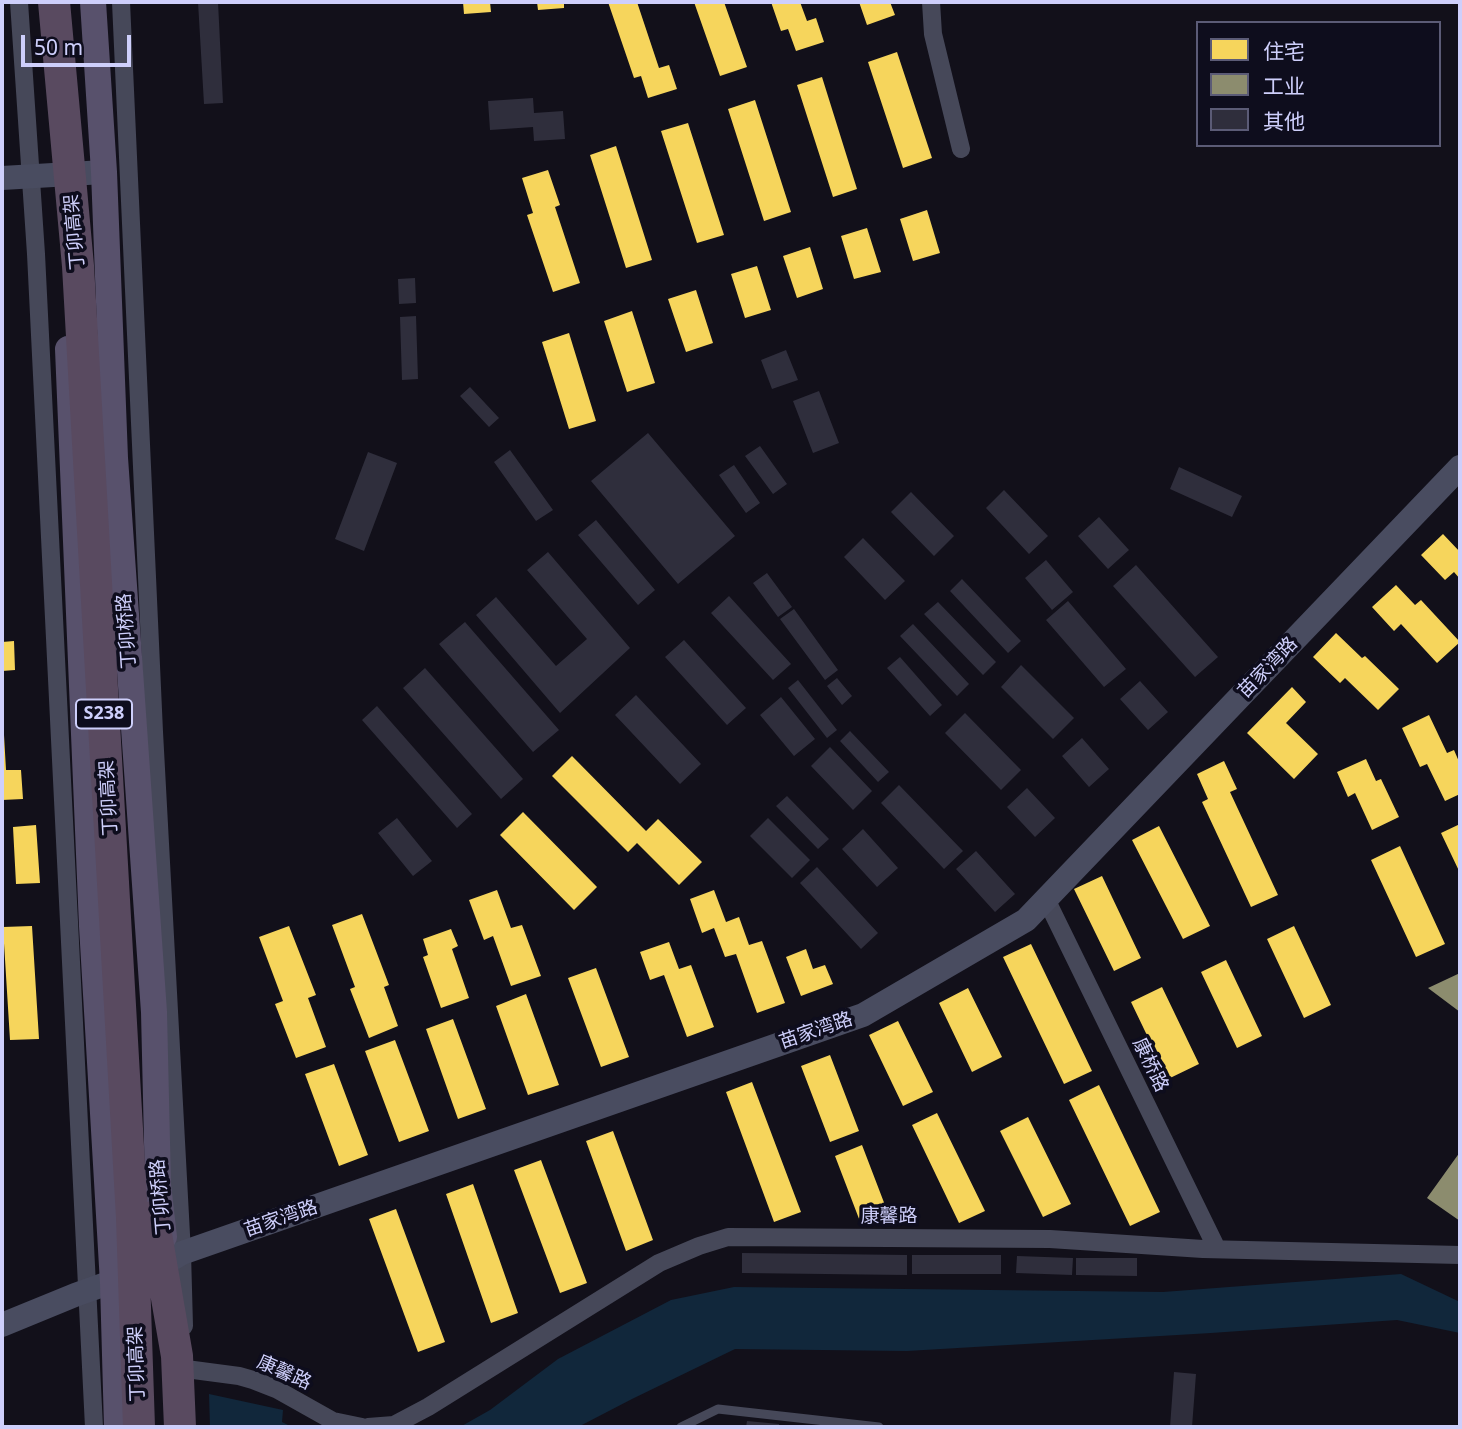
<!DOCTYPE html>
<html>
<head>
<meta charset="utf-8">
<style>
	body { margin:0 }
	#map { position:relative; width:1462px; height:1429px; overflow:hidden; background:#12101a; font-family:"Noto Sans","Noto Sans SC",sans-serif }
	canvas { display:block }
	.frame { position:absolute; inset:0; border:4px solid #cecffb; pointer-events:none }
	.legend { position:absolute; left:1196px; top:21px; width:245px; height:126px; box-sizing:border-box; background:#0e0d1d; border:2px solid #5b5b76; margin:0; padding:9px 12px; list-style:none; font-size:21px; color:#cecffb }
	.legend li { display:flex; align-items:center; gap:14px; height:35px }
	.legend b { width:35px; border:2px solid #5b5b76 }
	.scale { position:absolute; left:21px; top:35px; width:110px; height:32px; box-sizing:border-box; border:4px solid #cecffb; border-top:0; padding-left:9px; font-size:21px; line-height:24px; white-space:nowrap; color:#cecffb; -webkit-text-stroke:5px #0e0d1d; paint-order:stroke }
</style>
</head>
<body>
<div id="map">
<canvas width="1462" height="1429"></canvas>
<div class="frame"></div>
<ul class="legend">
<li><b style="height:19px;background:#f6d55c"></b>住宅</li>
<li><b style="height:19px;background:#8c8c6e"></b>工业</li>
<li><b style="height:19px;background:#2f2e3c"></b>其他</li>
</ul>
<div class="scale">50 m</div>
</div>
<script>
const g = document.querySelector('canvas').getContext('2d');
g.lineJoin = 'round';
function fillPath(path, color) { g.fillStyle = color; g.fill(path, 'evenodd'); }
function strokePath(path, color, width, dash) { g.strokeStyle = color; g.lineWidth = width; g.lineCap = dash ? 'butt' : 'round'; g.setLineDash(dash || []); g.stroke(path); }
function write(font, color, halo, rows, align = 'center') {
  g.font = font + ' "Noto Sans","Noto Sans SC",sans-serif'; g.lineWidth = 7; g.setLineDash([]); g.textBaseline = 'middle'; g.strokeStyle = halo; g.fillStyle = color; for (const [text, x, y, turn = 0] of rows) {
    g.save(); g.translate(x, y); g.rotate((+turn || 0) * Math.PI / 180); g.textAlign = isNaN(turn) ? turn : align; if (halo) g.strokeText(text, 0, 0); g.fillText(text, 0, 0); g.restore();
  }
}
const water = new Path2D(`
	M1401,1274L1460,1302V1333L1397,1320L1211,1333L907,1351L735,1349L632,1399L578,1427H460L490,1410L558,1359L671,1300L734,1287L1163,1292Z
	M209,1394L283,1410L282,1422L292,1427H210Z`);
const homes = new Path2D(`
	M463,2H490L491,12L464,14Z
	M537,2H564V8L538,10Z
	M608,2H637L659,68L669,65L677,89L648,98L641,76L634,78Z
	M694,2H724L747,67L720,76Z
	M771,2H800L807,21L816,18L824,42L796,51L788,29L781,31Z
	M859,2H890L895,15L867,25Z
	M897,52L932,158L903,168L868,62Z
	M822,77L857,189L833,197L797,85Z
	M755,100L791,212L764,221L728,109Z
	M688,123L724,235L697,243L661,131Z
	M616,146L652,260L626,268L590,155Z
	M548,170L560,205L555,207L580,283L553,292L527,215L533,213L522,178Z
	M927,210L940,253L913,261L900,219Z
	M867,228L881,272L854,279L841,236Z
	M810,247L823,289L797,298L783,256Z
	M757,266L771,310L745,318L731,274Z
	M696,290L713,343L686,352L668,299Z
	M632,311L655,383L627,392L604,321Z
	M569,333L596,421L569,429L542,342Z
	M1443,534L1460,552V579L1454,572L1445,580L1421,555Z
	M1396,585L1415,605L1421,600L1460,642L1437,663L1401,624L1394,631L1372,607Z
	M1336,633L1362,658L1365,656L1399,689L1378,710L1345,678L1340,683L1313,657Z
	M14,641L15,670L2,671V642Z
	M1292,687L1306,702L1286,723L1318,754L1294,779L1247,733Z
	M1429,715L1447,753L1454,750L1460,764V794L1445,801L1427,764L1420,767L1402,728Z
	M2,735H4L6,770H21L23,799L2,800Z
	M572,756L646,831L658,819L702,862L679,885L637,843L628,852L552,776Z
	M1366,759L1376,781L1381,779L1399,817L1372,830L1355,793L1348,797L1337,772Z
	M1224,761L1237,789L1230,792L1278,895L1251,907L1202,802L1208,799L1197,774Z
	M523,812L597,887L574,910L500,835Z
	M1460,824V873L1441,833Z
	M36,825L40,883L16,884L13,827Z
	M1159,826L1210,926L1183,939L1132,840Z
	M1400,846L1445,944L1416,957L1371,860Z
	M1102,876L1141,958L1114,971L1074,889Z
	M497,890L511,928L522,925L541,976L511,986L493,936L484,940L469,900Z
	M714,890L726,922L739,917L749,945L762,941L785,1003L757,1013L736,954L725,957L714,928L702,933L690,899Z
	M362,914L389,985L384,987L398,1026L369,1038L350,989L355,987L332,925Z
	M32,926L39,1039L10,1040L3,927Z
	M289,926L316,995L308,998L326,1047L296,1058L275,1004L283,1001L259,937Z
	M1294,926L1331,1005L1304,1018L1267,939Z
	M451,929L458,946L452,949L469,998L441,1008L423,957L428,955L423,939Z
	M669,942L679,969L691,965L714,1027L687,1037L664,975L650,980L640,952Z
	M1031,944L1092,1071L1064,1084L1003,957Z
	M806,949L813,969L825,965L833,984L801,996L786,957Z
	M1226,960L1262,1036L1237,1048L1201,972Z
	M596,968L629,1057L601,1067L568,978Z
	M1162,987L1199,1064L1168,1079L1131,1002Z
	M968,988L1002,1057L972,1072L939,1003Z
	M526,994L559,1085L528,1095L496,1006Z
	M453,1019L486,1109L458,1119L426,1029Z
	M898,1021L933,1092L903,1106L869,1035Z
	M395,1040L429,1131L399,1142L365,1051Z
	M830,1055L859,1131L830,1142L801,1066Z
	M334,1064L368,1155L339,1166L305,1074Z
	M752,1082L801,1212L774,1222L726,1092Z
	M1099,1085L1160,1212L1130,1226L1069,1100Z
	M937,1113L985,1211L959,1223L912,1125Z
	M1028,1117L1071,1204L1043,1217L1000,1131Z
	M613,1131L653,1240L626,1251L586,1141Z
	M862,1145L888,1213L861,1224L835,1156Z
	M541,1160L587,1283L560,1293L514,1170Z
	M473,1184L518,1313L491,1323L446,1194Z
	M396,1209L445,1342L418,1352L369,1219Z`);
const industry = new Path2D(`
	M1460,973V1012L1428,988Z
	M1460,1152V1221L1427,1198Z`);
const building = new Path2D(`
	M198,2H218L223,103L204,104Z
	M533,98L534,113L563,111L565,139L534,141L533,127L490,130L488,101Z
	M415,278L416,303L399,304L398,279Z
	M416,316L418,379L402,380L400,317Z
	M786,350L798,380L772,389L761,360Z
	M470,387L499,418L489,427L460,396Z
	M819,391L839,443L813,453L793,401Z
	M648,433L735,536L678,584L591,481Z
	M760,446L787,484L773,494L745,456Z
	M510,450L553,510L536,521L494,462Z
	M368,452L397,463L364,551L335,539Z
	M734,465L760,503L746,513L719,475Z
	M1179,467L1242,496L1232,517L1170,489Z
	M1004,490L1048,536L1029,554L986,508Z
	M911,492L954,536L934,556L891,512Z
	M1099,517L1129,550L1108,569L1078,536Z
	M596,520L655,590L638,605L578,535Z
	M863,538L905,581L885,600L844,557Z
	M548,552L630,648L560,713L476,615L496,597L556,666L587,639L527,570Z
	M1046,560L1073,592L1052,610L1025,578Z
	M1136,565L1218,657L1195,677L1113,586Z
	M767,573L792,607L778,617L753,583Z
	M962,579L1021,641L1008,653L950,591Z
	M729,596L791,664L773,680L711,613Z
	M1068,601L1126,669L1104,687L1046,620Z
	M938,602L996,662L983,675L924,614Z
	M794,609L838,670L825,680L780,619Z
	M465,622L559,730L533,752L439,644Z
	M913,624L969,684L957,696L900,636Z
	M684,640L746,708L727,725L665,657Z
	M900,657L942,705L930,716L887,668Z
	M1021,665L1074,718L1053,739L1001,687Z
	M425,668L523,779L501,799L403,688Z
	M837,678L852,696L842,705L827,686Z
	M798,680L837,730L827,738L788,688Z
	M1140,681L1168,712L1148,730L1120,699Z
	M636,695L701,764L680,784L615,715Z
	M781,697L815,739L794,756L760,715Z
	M377,706L472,814L457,828L362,720Z
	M965,713L1021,770L1001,790L945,733Z
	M850,731L889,772L878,782L840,741Z
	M1082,738L1109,769L1089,787L1062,756Z
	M830,747L872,791L853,810L811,766Z
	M899,785L963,851L944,869L881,803Z
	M1027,788L1055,818L1035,837L1007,807Z
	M787,796L829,839L818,849L776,806Z
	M397,818L432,861L413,876L378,833Z
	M768,818L810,860L792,878L750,836Z
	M863,829L898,868L877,887L842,849Z
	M976,851L1015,894L995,912L956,869Z
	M817,867L878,933L861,949L800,883Z
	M742,1253L907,1255V1275L742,1273Z
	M912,1255H1001V1274H912Z
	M1017,1256L1073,1258L1072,1275L1016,1273Z
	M1076,1258H1137V1276L1076,1275Z
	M1174,1372L1196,1374L1192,1427H1170Z
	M747,1421L779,1424V1427H746Z`);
const lane = new Path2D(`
	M681,1427L718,1409L879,1427`);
const street = new Path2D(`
	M19,2L36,254L94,1427
	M121,2L154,732L182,1253L184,1326
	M931,2L933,34L961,149
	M1046,899L1217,1249
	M186,1369L239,1376L253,1380L276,1389L333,1421L362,1427
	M368,1427L394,1425L428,1407L659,1263L699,1246L728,1237L1050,1239L1203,1249L1460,1255`);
const secondary = new Path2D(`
	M2,178L104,172
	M2,1325L75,1295L167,1262L182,1253L863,1015L1026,920L1460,467`);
const primary = new Path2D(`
	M93,2L104,172L115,458L154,1012L158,1185L164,1237
	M68,349L92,926L113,1283L117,1427`);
const highway = new Path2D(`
	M54,2L78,266L132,1217L139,1427
	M153,1217L177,1356L180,1427`);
const shields = [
	[104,714,56]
];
const shieldNames = [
	["S238",104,714]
];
const streetNames = [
	["丁卯高架",75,232,-95],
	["丁卯桥路",127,631,-94],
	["苗家湾路",1268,668,-46],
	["丁卯高架",109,798,-93],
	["苗家湾路",816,1031,-19],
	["康桥路",1150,1065,64],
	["丁卯桥路",161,1197,-95],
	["康馨路",889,1217],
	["苗家湾路",281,1219,-19],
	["丁卯高架",137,1364,-92],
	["康馨路",284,1373,24]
];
fillPath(water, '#11273b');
fillPath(homes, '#f6d55c');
fillPath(industry, '#8c8c6e');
fillPath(building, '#2f2e3c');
strokePath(lane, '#464859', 9);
strokePath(street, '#464859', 18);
strokePath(secondary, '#494c60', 24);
strokePath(primary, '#58516c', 26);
strokePath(highway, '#594a60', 32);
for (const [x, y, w] of shields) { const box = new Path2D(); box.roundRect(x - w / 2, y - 14.5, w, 29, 5); g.fillStyle = '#0e0d1d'; g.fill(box); strokePath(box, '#cecffb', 2); }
write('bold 18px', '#cecffb', null, shieldNames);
write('19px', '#cecffb', '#0e0d1d', streetNames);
</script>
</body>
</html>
